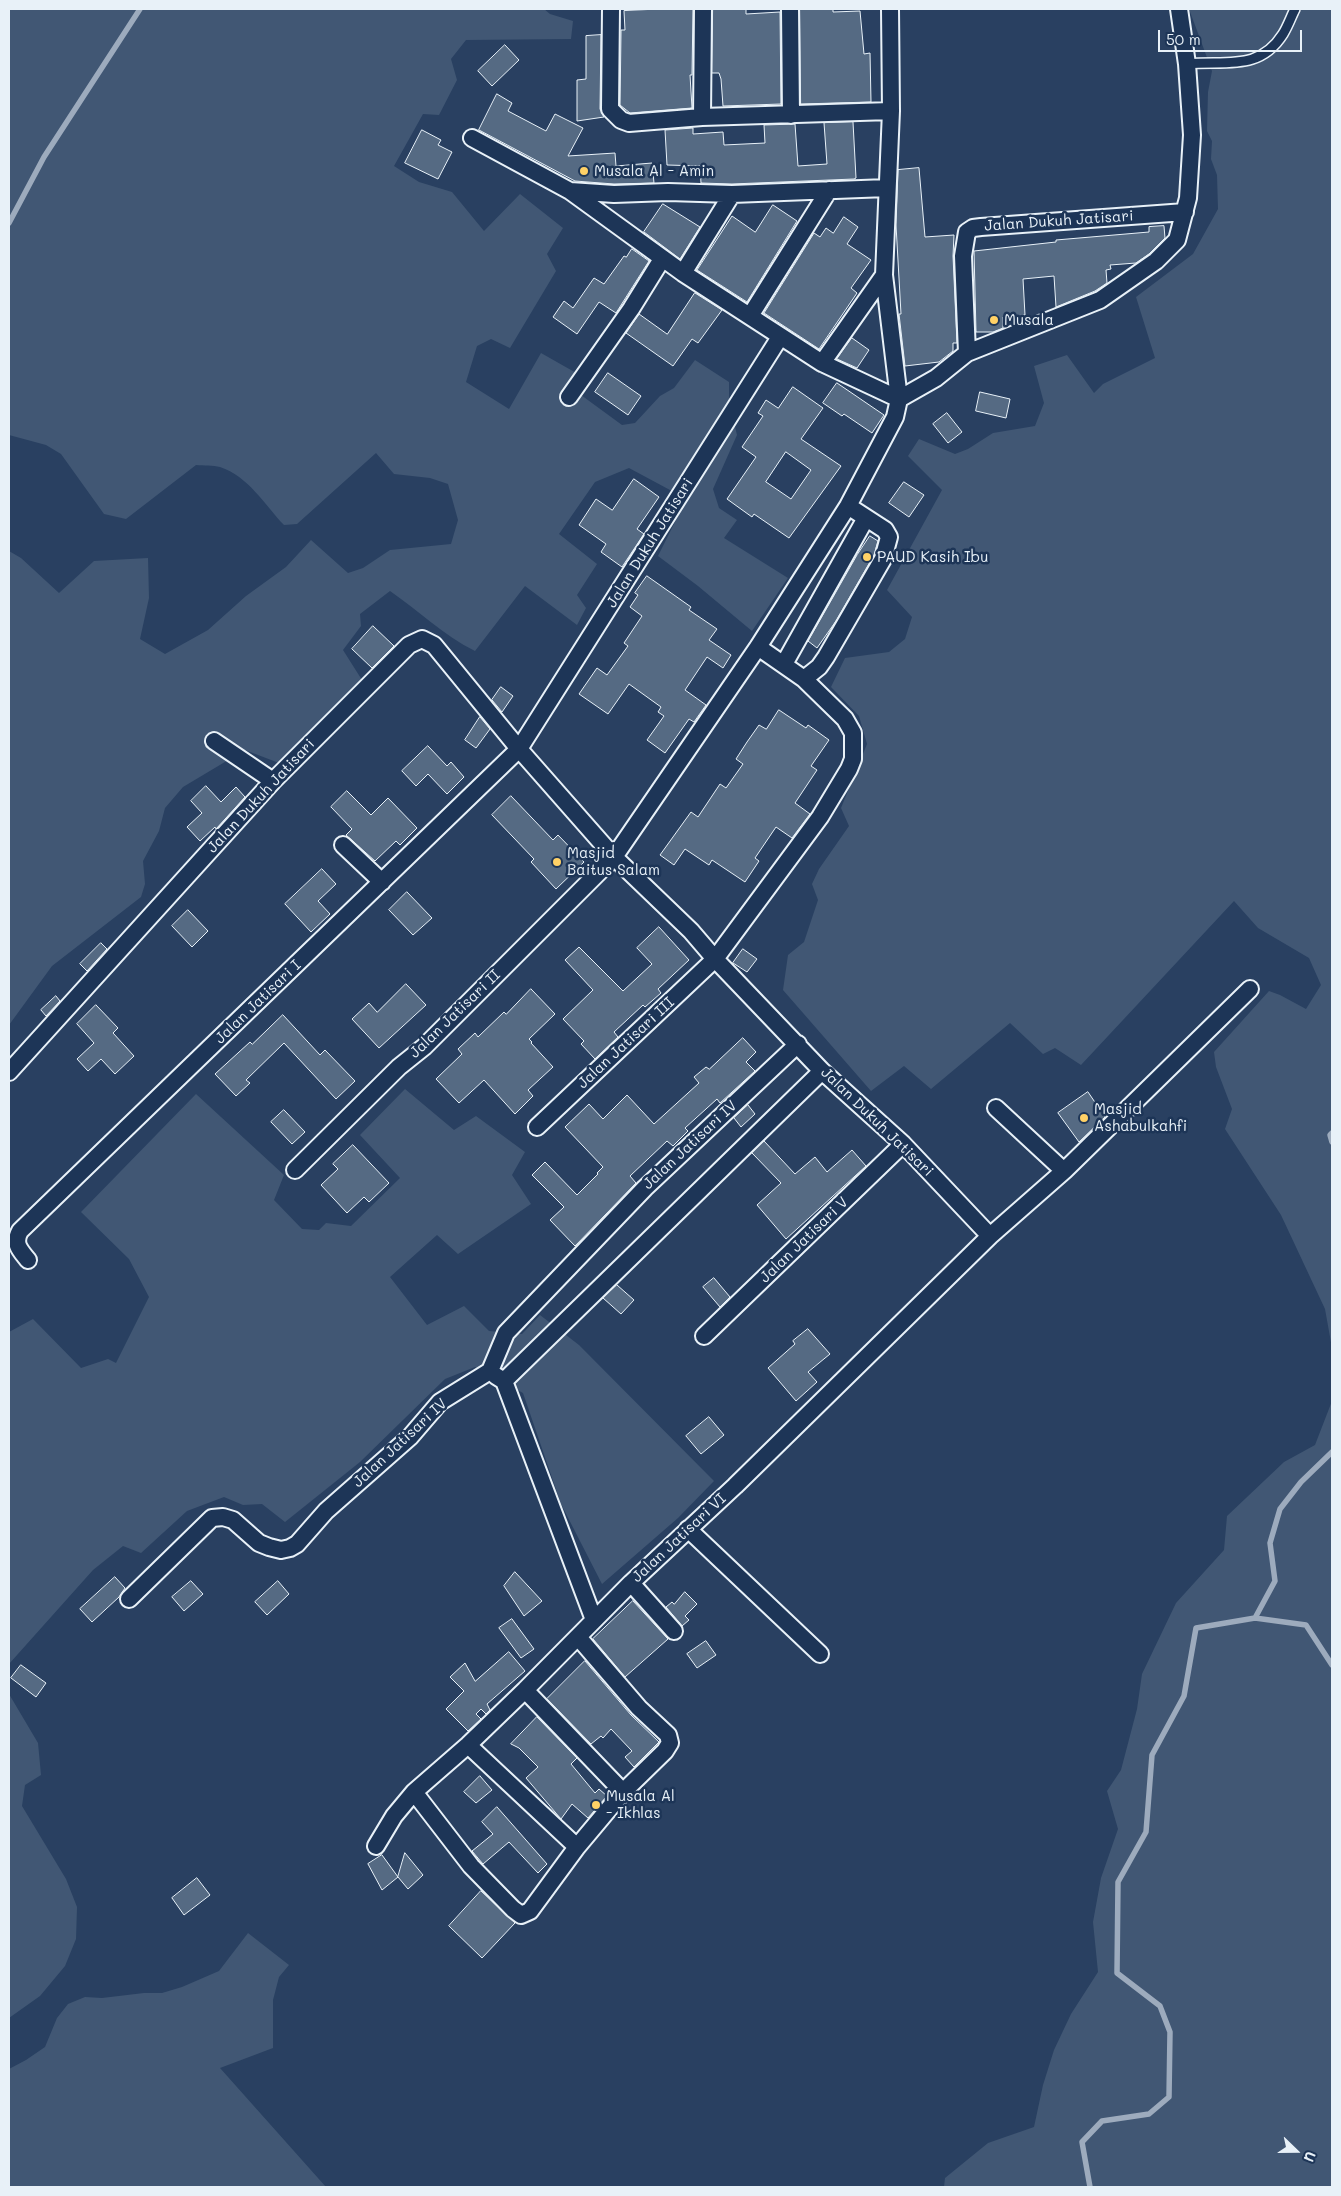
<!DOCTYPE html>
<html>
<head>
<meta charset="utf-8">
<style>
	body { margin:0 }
	#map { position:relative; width:1341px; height:2196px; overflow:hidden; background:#294061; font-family:Mali,sans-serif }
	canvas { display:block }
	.frame { position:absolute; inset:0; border:10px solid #e8f1f8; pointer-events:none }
	.north { position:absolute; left:1271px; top:2126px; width:50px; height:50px; -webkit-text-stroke:4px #1d3557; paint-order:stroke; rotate:112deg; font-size:14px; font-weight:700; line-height:20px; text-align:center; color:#e8f1f8 }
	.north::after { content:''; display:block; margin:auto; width:18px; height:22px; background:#e8f1f8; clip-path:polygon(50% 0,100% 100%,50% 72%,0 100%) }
	.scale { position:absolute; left:1158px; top:30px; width:144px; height:22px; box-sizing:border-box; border:2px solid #e8f1f8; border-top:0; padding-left:6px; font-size:15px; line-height:18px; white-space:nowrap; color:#e8f1f8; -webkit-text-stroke:4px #1d3557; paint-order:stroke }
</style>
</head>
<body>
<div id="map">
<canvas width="1341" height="2196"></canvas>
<div class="frame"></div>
<div class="north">U</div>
<div class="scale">50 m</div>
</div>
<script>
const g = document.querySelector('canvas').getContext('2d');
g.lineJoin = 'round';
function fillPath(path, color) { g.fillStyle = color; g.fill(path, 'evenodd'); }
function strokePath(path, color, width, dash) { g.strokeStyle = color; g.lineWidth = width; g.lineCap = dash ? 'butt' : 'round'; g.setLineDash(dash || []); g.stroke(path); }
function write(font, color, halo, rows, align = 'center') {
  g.font = font + ' Mali,sans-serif'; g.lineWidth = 5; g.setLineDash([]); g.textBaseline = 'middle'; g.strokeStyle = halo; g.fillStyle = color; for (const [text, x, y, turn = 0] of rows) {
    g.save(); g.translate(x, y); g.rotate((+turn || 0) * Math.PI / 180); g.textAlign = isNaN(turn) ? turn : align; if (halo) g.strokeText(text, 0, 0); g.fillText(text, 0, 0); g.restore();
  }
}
const green = new Path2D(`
	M9,9H544L550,14L573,21L571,39L466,40L451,59L457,80L439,115L423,114L394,166L419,182L452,192L484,231L520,194L563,228L547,254L556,271L510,348L491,339L477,346L466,382L509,409L541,353L578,374L581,395L622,425L635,423L660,396L674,388L695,360L729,382V402L737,435L713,489L719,508L737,520L724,538L788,578L752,631L698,586L658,556L684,504L670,490L629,468L595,482L559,534L597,564L577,595L586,608L577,625L525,586L475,651C443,635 419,611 390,591L360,614L361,626L343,650L362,680L279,763L245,750L183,787L165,808L159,831L143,861L145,884L141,897L52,966L9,1025V551L21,558L59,593L94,561L148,558L149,598L140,639L165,654L208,630L246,596L286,567L311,540L348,573L363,568L390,550L451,544L458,520L448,484L430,478L394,474L376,453L297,524L284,525C265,505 248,476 220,467C213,465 204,466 196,465L126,519L104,514L61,454L46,445L9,435Z
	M1189,9H1332V1348L1325,1309L1281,1215L1225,1129L1232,1109L1216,1067L1214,1052L1269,991L1280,995L1306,1009L1321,985L1309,958L1258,928L1234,901L1081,1065L1055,1048L1043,1054L1010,1023L931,1089L904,1066L871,1091L783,990L788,955L804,942L818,900L812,884L819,869L849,826L841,808L867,744L859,716L831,687L845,658L889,652L905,639L912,617L887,590L942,490L908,456L919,439L955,454L968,449L993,433L1035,426L1044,403L1034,366L1067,355L1094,393L1103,384L1155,358L1136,297L1193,254L1218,209L1217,175L1211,159L1212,141L1207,131L1208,92L1212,71Z
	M405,1089L454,1130L476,1116L525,1152L512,1175L531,1204L458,1254L437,1235L390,1277L427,1325L464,1306L489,1331L522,1334L540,1315L579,1345L714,1481L678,1518L602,1584L561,1504L523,1393L475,1367L445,1379L360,1462L285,1522L262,1504L243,1505L224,1497L187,1511L141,1553L123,1546L93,1570L9,1664V1332L33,1319L81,1368L108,1359L116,1363L149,1297L129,1259L81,1212L196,1094L284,1175L274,1200L302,1229L319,1230L326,1223L351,1226L400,1178L360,1135Z
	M1332,1401V2187H944L945,2178L988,2143L1034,2127L1043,2085L1054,2050L1071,2014L1098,1972L1093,1922L1101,1878L1118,1829L1107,1791L1121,1770L1137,1709L1142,1674L1176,1603L1224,1550L1227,1516L1284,1462L1315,1445Z
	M9,1694L38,1743L41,1775L25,1785L22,1806L66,1879L77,1907L76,1939L65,1966L40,1996L9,2018Z
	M248,1933L289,1965L279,1977L273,2000V2048L220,2068L326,2187H9V2069L26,2060L45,2047L57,2018L68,2004L85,1997L102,1998L144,1993H162L182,1987L219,1971Z`);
const stream = new Path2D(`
	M9,223L44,157L140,9
	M1332,1133L1330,1135L1332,1142
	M1255,1618L1306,1625L1332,1665
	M1090,2187L1082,2142L1102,2121L1149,2114L1169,2097L1170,2032L1160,2006L1117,1973L1118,1882L1146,1832L1152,1755L1184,1696L1196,1628L1255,1618L1275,1581L1270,1543L1280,1509L1301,1482L1332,1452`);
const building = new Path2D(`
	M659,9H693L692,75H690L692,108L630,113L620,105L621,33V30H625L624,11Z
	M713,9H746V14L780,12L781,104L723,106L721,79L719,73H712Z
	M800,9H833V12L860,11L864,54L870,53L871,102L801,104Z
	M601,35L600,109L604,117L577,121V80L586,79V36Z
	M505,45L519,60L492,86L478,71Z
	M497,94L512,103L508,111L546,131L555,114L583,128L568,156L615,153L616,166L652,163L654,183L614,184L575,181L479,130Z
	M853,122L856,178L854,179L732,184L701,183L700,166L667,165L665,130L693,128V134L723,132L724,145L765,143L764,125L795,124L798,166L827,164L824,123Z
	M422,130L441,140L438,145L452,152L438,179L405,163Z
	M919,168L925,237L954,235L953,256L957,343H953V351L939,362L905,366L899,314H901L896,225L898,170Z
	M663,204L700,227L680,259L644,232Z
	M773,205L797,221L747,302L697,270L732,216L755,232Z
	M844,217L858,227L847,244L871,260L851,288L857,293L819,349L764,313L814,233L820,237L826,228L833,233Z
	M1164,226L1165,238L1149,254L1136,263L1110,265L1111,269L1106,270L1107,283L1095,291L1056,307L1054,276L1023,279L1025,315L1003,317V328L993,332H976L974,251L1056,242V240L1149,232V227Z
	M632,249L649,261L616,313L599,302L577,334L553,317L564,301L573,308L594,278L604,284L624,256L626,257Z
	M695,293L722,310L698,343L692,339L673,366L626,333L639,314L667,334Z
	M852,338L869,350L857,368L837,359Z
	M608,373L641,396L628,415L595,392Z
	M837,383L884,415L872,433L844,414L842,416L823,403Z
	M793,387L823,408L801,439L841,466L789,538L754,514L752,517L727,499L756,457L742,447L763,416L758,413L766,400L778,408ZM786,452L811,470L791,499L766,482Z
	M980,392L1010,399L1006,418L976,411Z
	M947,413L962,432L948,443L933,424Z
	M634,479L659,497L637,529L644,534L622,567L601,552L606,544L579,525L596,499L612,510Z
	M904,482L924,495L909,517L889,503Z
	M870,536L878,541L874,555L836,621L817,648L808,641L857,555Z
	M647,576L691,607L689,610L717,629L709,640L731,655L723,668L707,657L685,690L706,705L694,722L689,719L665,753L647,740L664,716L658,712L661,707L629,684L608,714L579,694L597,668L607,675L628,646L624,643L642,616L630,607L638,595L635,593Z
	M373,626L394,646L372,668L352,649Z
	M501,687L513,696L502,712L492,700Z
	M779,710L806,728L808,725L829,740L811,766L817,770L795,803L810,814L792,838L776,827L755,858L759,861L745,882L712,860L709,865L685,849L674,865L660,855L691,812L698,817L720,784L726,788L743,764L736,759L747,742L759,725L766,729Z
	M480,717L490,729L476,748L465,740Z
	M428,746L447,766L451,762L464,777L447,794L428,774L416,786L402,771Z
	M206,786L221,802L236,787L245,797L216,829L215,827L200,841L187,827L202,813L191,801Z
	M347,791L371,815L388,798L417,828L400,845L396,841L375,861L346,835L352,829L331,807Z
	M511,796L553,840L558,835L584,862L556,889L531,862L534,859L492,815Z
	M322,869L336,884L318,901L330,914L311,932L285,904Z
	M407,892L432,918L413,935L389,910Z
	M188,910L208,931L192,947L172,926Z
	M659,927L689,960L658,989L661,993L645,1007L643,1005L614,1032L618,1037L595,1059L581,1044L584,1041L563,1019L593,990L565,960L579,947L623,991L652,964L637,948Z
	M101,943L107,949L87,971L80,964Z
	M743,949L757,959L747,972L733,963Z
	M406,984L426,1005L379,1048L352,1019L369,1003L377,1012Z
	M531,989L555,1014L529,1039L532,1042L531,1043L553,1067L528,1090L533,1096L515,1114L484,1080L459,1103L436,1079L462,1054L458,1049L475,1033L478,1037L504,1012L506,1014Z
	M56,996L60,1001L46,1016L41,1010Z
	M96,1005L118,1028L113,1033L134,1056L115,1074L101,1059L88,1071L77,1059L94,1043L77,1024Z
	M283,1015L320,1055L325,1050L355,1081L336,1099L284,1043L246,1080L250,1083L236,1096L215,1074L250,1042L252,1044Z
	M743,1038L756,1052L746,1062L755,1071L720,1103L717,1099L685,1128L688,1131L673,1146L667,1141L630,1176L636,1183L575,1246L550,1220L564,1207L532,1175L545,1162L577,1195L598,1174L597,1173L603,1167L565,1127L589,1104L603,1119L627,1095L654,1124L699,1083L694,1077L706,1067L709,1069Z
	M1088,1092L1105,1117L1079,1142L1058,1113Z
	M748,1105L755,1114L741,1127L734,1118Z
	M284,1110L305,1132L292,1144L271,1122Z
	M764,1141L795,1174L815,1157L827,1172L852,1150L866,1166L786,1239L757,1205L781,1183L752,1153Z
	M353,1145L389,1183L369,1202L364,1197L347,1213L321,1185L338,1169L333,1164Z
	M714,1278L730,1297L720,1307L703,1287Z
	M617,1285L634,1300L621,1314L603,1298Z
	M808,1329L830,1354L808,1372L817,1382L796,1401L768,1368L795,1344L793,1341Z
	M709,1417L724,1435L701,1454L686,1436Z
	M515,1572L542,1601L524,1616L504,1586Z
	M115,1577L125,1588L119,1597L92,1622L80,1609Z
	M191,1581L203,1594L184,1611L172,1597Z
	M278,1581L289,1594L267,1615L255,1602Z
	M685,1592L697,1604L685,1616L689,1620L682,1626L666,1607L672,1602L674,1604Z
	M633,1601L668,1639L625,1677L593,1639Z
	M512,1619L534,1649L521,1658L499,1628Z
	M706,1641L716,1655L697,1668L687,1654Z
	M509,1652L525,1671L487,1704L490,1710L486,1714L481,1709L476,1714L481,1719L468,1731L446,1709L464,1691L450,1677L465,1663L475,1681Z
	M585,1661L631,1715L659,1742L634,1767L625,1757L632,1751L611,1729L603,1738L601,1736L591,1744L547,1699Z
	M21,1665L46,1683L36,1697L11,1678Z
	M537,1717L577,1758L571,1764L595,1793L599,1789L607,1796L588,1818L572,1804L561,1819L526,1778L538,1767L519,1748L511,1744Z
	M480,1776L492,1790L476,1803L464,1792Z
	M497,1807L547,1864L538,1873L509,1842L483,1864L472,1851L493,1834L482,1822Z
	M405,1853L423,1875L408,1889L398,1877Z
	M382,1855L398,1877L382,1890L368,1864Z
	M197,1878L210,1895L184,1915L172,1898Z
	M481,1891L515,1923L482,1958L449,1926Z`);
const service = new Path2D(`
	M1187,64C1225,60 1259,72 1283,34C1288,26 1291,17 1295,9`);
const minor = new Path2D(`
	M611,9L610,109L621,120L629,123L702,117L891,111
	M790,9L791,115
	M702,117L703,9
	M472,138L570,191L683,273L822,363L899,399
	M570,191L614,194L668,192L732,194L887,188
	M683,273L732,194
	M750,316L829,190
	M967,353L963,256L967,232L973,228L981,227L1185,212
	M822,363L884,275
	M569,397L631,309L662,259
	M899,399L936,378L967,353L1100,300L1156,261L1177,240L1188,198L1192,135L1187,64L1179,9
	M784,664L866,518
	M804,679L819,667L826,657L883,559L889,537L885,530L848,506
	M214,741L273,781
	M343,845L382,882
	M9,1072L273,781L409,645L422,639L434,645L519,749L614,857L691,931L715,959L822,1071L903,1144L990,1236
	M996,1108L1064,1171
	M537,1127L715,959L820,817L849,769L853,759V733L845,719L804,679L758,647
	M295,1170L399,1067L424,1047L614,857L758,647L848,506L895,417L899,399L884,275L891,111L890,9
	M28,1260C20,1250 13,1244 20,1231L519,749L780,337
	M704,1336L903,1144
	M496,1376L504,1381L594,1620
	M504,1381L822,1071
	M688,1529L820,1654
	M631,1583L674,1631
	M129,1599L212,1518L223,1517L233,1520L259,1543L269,1547L281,1550L290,1548L297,1544L326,1511L410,1437L440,1402L490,1371L506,1333L645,1188L798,1044
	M525,1690L623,1792
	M468,1745L577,1847
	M414,1792L471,1866L513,1909L521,1915L530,1911L577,1847L623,1792L665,1751L670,1743L668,1735L639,1708L578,1637
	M376,1846L394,1816L414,1792L468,1745L525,1690L631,1583L735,1486L990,1236L1064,1171L1250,989`);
const markers = [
	[584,171,5,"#ffd166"],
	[994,320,5,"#ffd166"],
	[867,557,5,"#ffd166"],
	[557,862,5,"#ffd166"],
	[1084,1118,5,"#ffd166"],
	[596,1805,5,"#ffd166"]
];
const poiNames = [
	["Musala Al - Amin",594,171],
	["Musala",1004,320],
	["PAUD Kasih Ibu",877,557],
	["Masjid",567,853],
	["Baitus Salam",567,870],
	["Masjid",1094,1109],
	["Ashabulkahfi",1094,1126],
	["Musala Al",606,1796],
	["- Ikhlas",606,1813]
];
const streetNames = [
	["Jalan Dukuh Jatisari",1059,221,-4],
	["Jalan Dukuh Jatisari",650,543,-58],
	["Jalan Dukuh Jatisari",261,796,-47],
	["Jalan Jatisari I",258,1002,-44],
	["Jalan Jatisari II",455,1014,-44],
	["Jalan Jatisari III",626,1043,-43],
	["Jalan Dukuh Jatisari",877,1122,44],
	["Jalan Jatisari IV",690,1145,-43],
	["Jalan Jatisari V",804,1240,-44],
	["Jalan Jatisari IV",400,1443,-43],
	["Jalan Jatisari VI",679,1538,-43]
];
fillPath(green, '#415774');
strokePath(stream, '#9dabbd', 5.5);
fillPath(building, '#556a83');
strokePath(building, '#e8f1f8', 1);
strokePath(service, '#e8f1f8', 12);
strokePath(minor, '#e8f1f8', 20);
strokePath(service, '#1d3557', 9);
strokePath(minor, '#1d3557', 16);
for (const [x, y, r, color] of markers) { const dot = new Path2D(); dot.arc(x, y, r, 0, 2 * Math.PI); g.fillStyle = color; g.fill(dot); strokePath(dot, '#1d3557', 2); }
write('15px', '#e8f1f8', '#1d3557', poiNames, 'left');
write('15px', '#e8f1f8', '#1d3557', streetNames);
</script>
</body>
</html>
